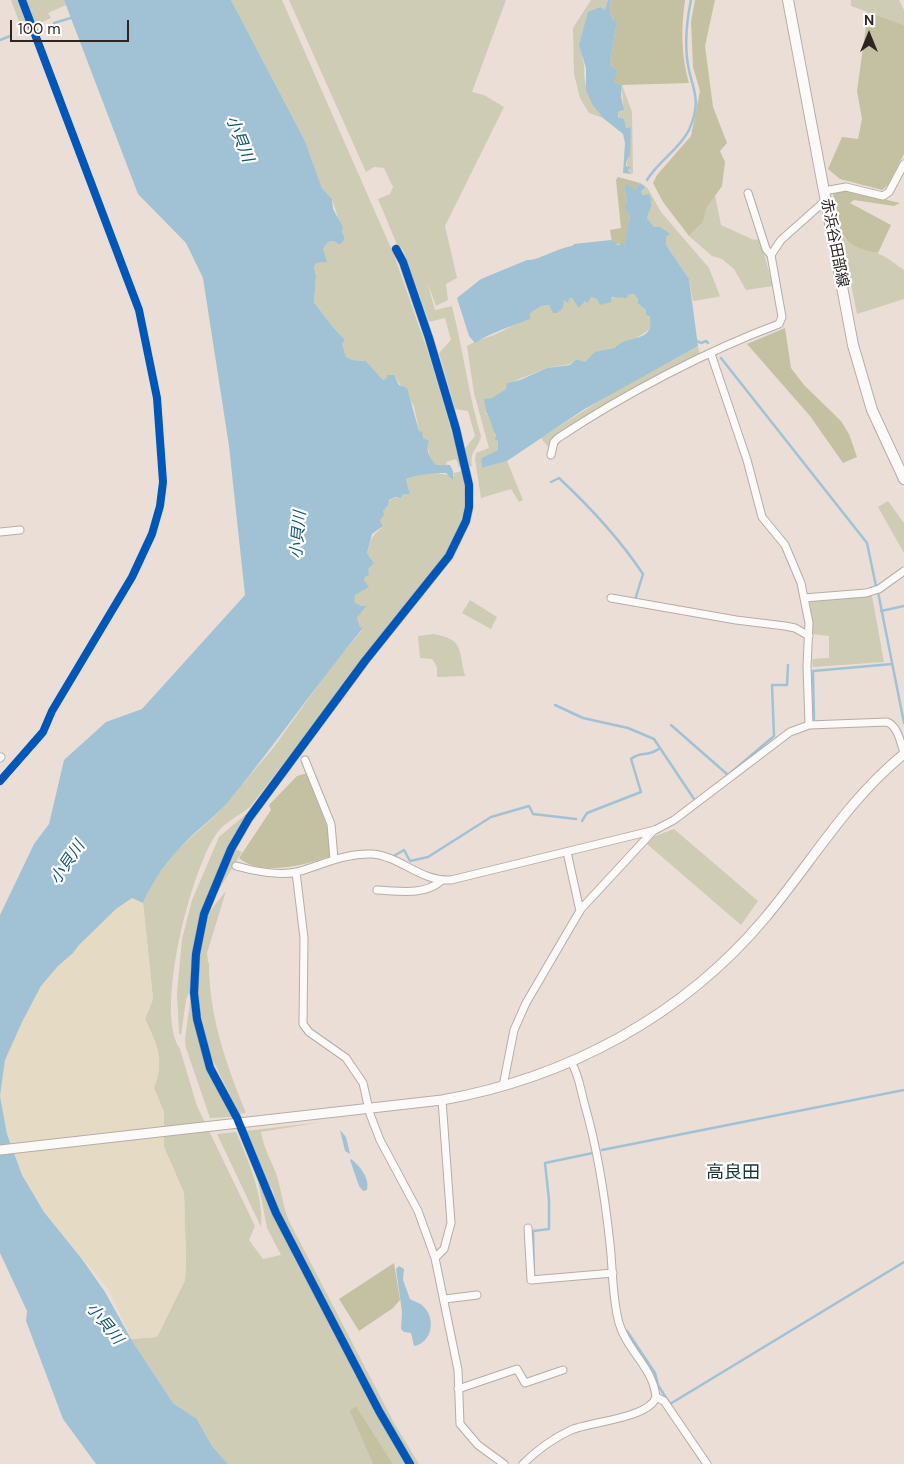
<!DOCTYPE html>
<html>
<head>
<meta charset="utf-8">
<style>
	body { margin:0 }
	#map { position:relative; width:904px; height:1464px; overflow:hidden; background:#ebded7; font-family:"DM Sans",sans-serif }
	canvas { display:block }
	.north { position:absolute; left:844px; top:10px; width:50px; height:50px; -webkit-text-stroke:4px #fff; paint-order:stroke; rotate:0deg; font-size:14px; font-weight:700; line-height:20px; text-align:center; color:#2e2521 }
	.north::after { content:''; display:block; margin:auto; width:18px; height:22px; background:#2e2521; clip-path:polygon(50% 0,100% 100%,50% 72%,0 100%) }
	.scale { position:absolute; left:10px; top:20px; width:119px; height:22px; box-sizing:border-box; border:2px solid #2e2521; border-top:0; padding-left:6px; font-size:15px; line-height:18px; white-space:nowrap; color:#2e2521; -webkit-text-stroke:4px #fff; paint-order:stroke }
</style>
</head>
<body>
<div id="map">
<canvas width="904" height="1464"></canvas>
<div class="north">N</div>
<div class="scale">100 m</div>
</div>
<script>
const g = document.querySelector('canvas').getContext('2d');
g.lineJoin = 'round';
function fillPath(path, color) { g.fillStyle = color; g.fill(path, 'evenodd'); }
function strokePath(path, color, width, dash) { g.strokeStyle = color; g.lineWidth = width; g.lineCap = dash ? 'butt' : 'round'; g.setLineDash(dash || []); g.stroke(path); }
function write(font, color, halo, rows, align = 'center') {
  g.font = font + ' "DM Sans","Noto Sans JP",sans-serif'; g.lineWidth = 4.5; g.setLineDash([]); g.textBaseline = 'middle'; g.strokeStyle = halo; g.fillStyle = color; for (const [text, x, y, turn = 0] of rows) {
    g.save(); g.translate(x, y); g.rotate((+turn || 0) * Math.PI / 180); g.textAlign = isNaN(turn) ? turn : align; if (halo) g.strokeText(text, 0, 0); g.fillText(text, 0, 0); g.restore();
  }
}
const green = new Path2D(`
	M11,0H18L30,33L24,35Z
	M24,0H64L66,5L48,13L51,18L34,26Z
	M231,0H282L394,255L429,355L462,466L459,467L456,459L446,462L447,466L436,465L430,458L427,444L419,431L414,406L396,378L388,375L387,378L383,380L366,361L352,360L346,357L342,344L345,340L332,326L314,302L316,276L314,266L317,263H321L324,258L323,249L328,242L334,241L340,245L345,239L332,199L322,188L305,141Z
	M289,0H506L472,92L484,95L504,107L445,226L457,278L446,284L448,300L436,306L427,282L435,310L452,306C463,349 468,393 481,436C479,448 469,451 472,466L468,467L464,450L475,436L468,411L455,409L439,353L451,340L445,318L429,322L403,250L398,247L378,199L390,194L393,187L384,168L374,167L366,172Z
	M591,0H608L606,11H603L582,57C586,67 583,72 585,81C587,96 594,107 603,118L589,113L580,98L574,74L573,28Z
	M851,0H899L904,10V25L851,6Z
	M622,85L632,112L633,173L631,174L626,162L628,160L631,127L626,128L618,115V112L623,111C624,103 622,94 622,85Z
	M647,187L661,212L709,268L720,296L718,297L693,301L689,279L666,245V237L669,234L654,227L647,218L652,205L641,192Z
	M715,195L721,225L754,240L760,239L773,286L746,290L734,269L722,259L712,256L689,236L703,222L707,207Z
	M839,224C852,248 855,243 877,253C887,257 895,264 904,270V299L857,314Z
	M634,294L638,299L637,303L646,310L647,316L651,318L652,325C646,338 601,353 585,362L576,359L570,364L547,368L509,383L506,389L485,405L486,414L490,416L499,446L498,450L481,458L482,468L507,461L523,500L519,502L511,489L481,498L475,459L476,453L489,448L474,393L467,346C476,340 487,338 496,334C508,329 517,322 529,319L530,312L541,306L549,305L554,312L564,300L568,304V299L572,298L578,305L591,297L611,299L616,296Z
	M698,346L700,355L590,414L554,436L548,447L541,438L615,391Z
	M463,471C469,501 463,524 448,550L250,807C240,815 224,823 217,833C191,869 154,1012 180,1049L197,1106L255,1226L249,1240L263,1259L281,1255L267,1228L258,1181L275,1218L407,1464H392L356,1406L351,1411L373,1464H228L212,1446L197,1419L173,1403L131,1339L157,1337L185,1280L186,1262L184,1193L164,1147V1113L154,1088C165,1059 157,1045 145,1019L153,999L143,903L151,885L176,851L217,814L274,747L331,667L363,629L360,627L357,618L366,605L361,606L353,602L355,595L368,585L365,584L364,578L369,567L374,563L367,553C373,535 369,540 383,526L380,520C384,509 388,495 401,498L403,494L407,493L409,489L406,479L430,472L454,476L453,473Z
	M888,501L904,523V553L878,507Z
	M872,596L884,662L813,667L812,659L829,658V636L812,634L810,601Z
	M470,600L497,617L491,629L462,613Z
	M434,634C464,640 458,648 465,676L437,677V667L432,659L420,658L418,636Z
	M246,814L248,815L221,864L207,896L199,921L192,985L186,1000L181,1035L179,1033L177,993L182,939L192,900L219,837Z
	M674,829L758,901L741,925L647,844L655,836Z
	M235,849L242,852L209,906Z
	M226,891L207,953L208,962L209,963C209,1016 226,1064 246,1113L239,1114L210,1054L198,1002V954L206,916Z
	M193,1001C196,1043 212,1079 231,1117L210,1118L186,1048L185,1039L190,1002Z
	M322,1122L261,1132C264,1151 273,1162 278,1180C282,1194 283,1207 289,1221L394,1423L419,1464H413L389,1425L278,1210L272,1188L264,1182L245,1131Z
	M236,1132C248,1160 264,1196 261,1227L217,1134Z`);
const forest = new Path2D(`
	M611,0H685C681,29 681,55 689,83L622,85L614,82L613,67L610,64L616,26L610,11Z
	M695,0H715L705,46L713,107L727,143L720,151L725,162L722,186L707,207L703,222L689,236L663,202L653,183L657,175L691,136L700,91L693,67L691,21Z
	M868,12L904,25V154L888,185L882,190L840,179L828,169L842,137L858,139L862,119L857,91Z
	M618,177L640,183L635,190L624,189L630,216L626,243L622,245L612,243L610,230L621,228L616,180Z
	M845,190L900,203L894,206L854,200L850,203L891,225L878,253C871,251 862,250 855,246C837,236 836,210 833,193Z
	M785,328L791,368L804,385L841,421L849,434L857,457L843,463L810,416L747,344Z
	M307,773L330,835L331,856C306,865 261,877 239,858L271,810L269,805L297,776Z
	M394,1263L400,1300L393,1308L359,1331L339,1299Z
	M356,1406L392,1463V1464H373L350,1411Z`);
const sand = new Path2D(`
	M132,898L143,903L153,999L145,1019C157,1045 165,1059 154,1088L164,1112V1147L184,1193L186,1262L185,1280L157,1337L131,1339L109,1290L44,1212L22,1175L7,1134L0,1096L5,1060L12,1039L41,986L58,966L73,953L79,945L116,909Z`);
const water = new Path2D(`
	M64,0H231L305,141L322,188L332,199L333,209L343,227L342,231L345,239L340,245L334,241L328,242L323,249L327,262L317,263L314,266L316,276L314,302L332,326L345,340L342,344L346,357L352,360L366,361L383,380L387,378V375H394L399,385L407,388L419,431L422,432L423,438L429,441C425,451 430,458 436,465H450L453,471V480L446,473C433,473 420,474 406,479L410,494H403L401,498L395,497L389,500L388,505L383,511L384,515L380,520L383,526L372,534L367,553L374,563L368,569L369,575L365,577L364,580L369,587L355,595L354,602L361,606L367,605L357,618L360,627L363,628C316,685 275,745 228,802C212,820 191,834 176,852C163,867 151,884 143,903L132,898L116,909L79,945L73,953L58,966L41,986L22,1022L5,1060L0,1096L7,1134L22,1175L44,1212L82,1259L105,1292L131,1339L173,1403L197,1419L212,1446L228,1464H96L63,1419L26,1321L27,1311L0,1253V915L34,844L49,824L64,760L106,722L142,709L245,595L229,446L203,278L186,243L138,194Z
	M608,0H611L610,11L613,19L617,21L610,64L617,71L614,82L622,85L621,96L624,110L618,112V117L624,119L626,128L631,127L630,155L626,162V166L631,167L628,170L631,174L623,173L625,143L623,134L603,118L592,104L586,90V68L579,45L588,12L601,7L605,11Z
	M640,183L646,187L641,192L643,195L649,194L652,201H650L652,205L647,218L654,227H660L670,234L666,237V245L689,279L698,346L583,410L507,461L482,468L481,458L498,450V441L495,440L496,435C491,428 492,420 486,412L484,399L492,398L506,389L507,383L520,380L547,368L570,365L576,359L585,362L595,352L615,348C626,334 655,344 650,317L646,315V310L637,303L638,299L634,294L628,295L627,298L612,297L611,302L600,305L597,299L591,297L588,303L585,301L579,308L572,298L569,299L568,304L564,300L563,308L557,313H553L549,305L541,306L530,313V319C512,326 492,332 475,343L469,336L457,298L481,279L527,260C537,261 558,248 572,246L574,244L611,240L618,245L625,243L630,216L625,207L627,202L624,189L627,184L635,190Z
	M340,1130L346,1137L350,1154L345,1151Z
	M351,1159C360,1166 370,1178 367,1190L363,1191L359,1186L350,1160Z
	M399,1266L404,1269L403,1280L410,1299C415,1302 421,1303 424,1307C436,1319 432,1343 414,1346L411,1333L404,1332L401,1329L402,1312L396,1269Z`);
const stream = new Path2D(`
	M54,23L74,17
	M0,40L10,36
	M647,180C658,161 679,150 689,130C704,96 690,88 687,58C685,39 687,19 691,0
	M697,341L701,343L706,341L708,343
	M721,358L867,543L876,586
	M551,482L559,478C590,507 619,538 643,574L635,600
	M878,592L904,723
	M881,611L904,606
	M555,705L583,718L628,728L654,739L694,799
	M814,719L813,671L892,664
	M671,725L728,775L774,736L772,685H787L788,665
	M582,821L587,813L641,792L631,759C641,750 648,758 660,748
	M392,857L404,850L410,861L428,857L491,817L529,806L533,814L576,819
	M602,1150L904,1090
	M534,1276L533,1231L549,1229V1200L545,1163L593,1153
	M627,1331L655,1373L658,1385L670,1404L904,1262`);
const minor = new Path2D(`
	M824,191L846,187L883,196L889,192L904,164
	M748,193L766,249L771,255
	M396,249L403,262L429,338L456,429L469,485V507L466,521L449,556L365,661L249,818L231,849L204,914L196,954L194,993L197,1019L210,1068L237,1118L276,1213L379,1411L410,1464
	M711,354L747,460L762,517L785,545L801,583L809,623L807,666L809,725
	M551,455L554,442L558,438C623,395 706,351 779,324L782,317L771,255L781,240L826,200
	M0,532L20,530
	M611,598L736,620L785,626L795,628L809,636
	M804,598L866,593L879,589L904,571
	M0,758L1,757
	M305,760L331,824L334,859
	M567,852L580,911
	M236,866C253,871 279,876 297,872C322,865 344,853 372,854C400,856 421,882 451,880L655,830L674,820L790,732L809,725L887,722C898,726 901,744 904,753
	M296,872L304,938L303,1024L309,1032L346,1058L363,1083L370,1114L380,1140L418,1211L435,1258L458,1370L460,1424L478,1445L504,1464
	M377,890C399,891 423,896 441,881
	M503,1086L514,1030L526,1003L564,938L581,909L654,830
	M528,1228L531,1280L613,1273
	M435,1258L444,1249L451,1223L442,1100
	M445,1299L477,1295
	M458,1389L517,1369L525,1383L563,1370
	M656,1397L664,1401L707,1464
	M523,1464C536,1451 554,1438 571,1430C589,1422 650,1418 656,1397C653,1367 627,1351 619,1323C612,1297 613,1271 610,1244C605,1197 598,1151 585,1106C581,1092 579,1074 571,1062`);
const tertiary = new Path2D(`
	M0,1150L442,1100C567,1078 683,1016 765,918C811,863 848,799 904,754`);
const secondary = new Path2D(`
	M788,0L853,345L872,410L904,479`);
const cycleway = new Path2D(`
	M396,249L403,262L429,338L456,429L469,485V507L466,521L449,556L365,661L249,818L231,849L204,914L196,954L194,993L197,1019L210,1068L237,1118L276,1213L379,1411L410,1464
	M0,781L43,732L52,711L132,577L152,534L160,506L163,482L157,398L139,310L22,0`);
const streetNames = [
	["赤浜谷田部線",834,243,79]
];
const waterNames = [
	["小貝川",239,139,68],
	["小貝川",299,535,-85],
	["小貝川",68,863,-56],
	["小貝川",104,1324,51]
];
const quarterNames = [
	["高良田",733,1173]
];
fillPath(green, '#ceccb5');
fillPath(forest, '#c3c1a2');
fillPath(sand, '#e5dac3');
fillPath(water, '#a1c2d5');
strokePath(stream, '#a1c2d5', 2.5);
strokePath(minor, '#b6aca7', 9);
strokePath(tertiary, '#b6aca7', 11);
strokePath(secondary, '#b6aca7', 12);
strokePath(minor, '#fcfaf9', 7);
strokePath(tertiary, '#fcfaf9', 9);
strokePath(secondary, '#fcfaf9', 10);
strokePath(cycleway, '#0057b8', 8);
write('15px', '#2e2521', '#fff', streetNames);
write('italic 16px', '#155675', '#fff', waterNames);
write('18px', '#173730', '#fff', quarterNames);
</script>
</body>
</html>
